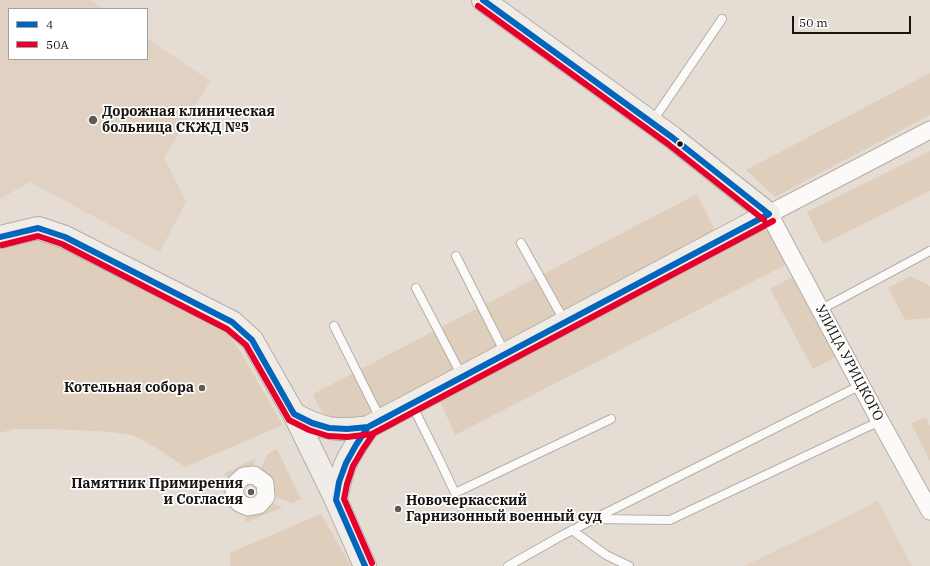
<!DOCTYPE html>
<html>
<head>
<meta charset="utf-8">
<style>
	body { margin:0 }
	#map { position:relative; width:930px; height:566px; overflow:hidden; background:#e5ddd4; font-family:"IBM Plex Serif",serif }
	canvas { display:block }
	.legend { position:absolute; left:8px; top:8px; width:140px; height:52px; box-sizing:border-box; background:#fff; border:1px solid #a3a19f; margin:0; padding:5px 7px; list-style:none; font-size:12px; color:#19140f }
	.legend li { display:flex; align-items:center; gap:8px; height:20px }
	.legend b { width:20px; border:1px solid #a3a19f }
	.scale { position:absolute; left:792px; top:16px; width:119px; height:18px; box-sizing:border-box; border:2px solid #19140f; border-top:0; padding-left:5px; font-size:12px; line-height:14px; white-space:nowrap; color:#19140f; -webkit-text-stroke:3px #fff; paint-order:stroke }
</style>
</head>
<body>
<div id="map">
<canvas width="930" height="566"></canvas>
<ul class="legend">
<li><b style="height:5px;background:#0065bd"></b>4</li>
<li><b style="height:5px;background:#e4002b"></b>50А</li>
</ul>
<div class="scale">50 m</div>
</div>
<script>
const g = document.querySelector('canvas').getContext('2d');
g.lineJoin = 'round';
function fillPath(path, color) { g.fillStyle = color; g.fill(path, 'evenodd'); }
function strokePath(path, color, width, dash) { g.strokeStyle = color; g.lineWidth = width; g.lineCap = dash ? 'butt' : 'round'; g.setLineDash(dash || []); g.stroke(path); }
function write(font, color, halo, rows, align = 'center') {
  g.font = font + ' "IBM Plex Serif",serif'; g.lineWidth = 3.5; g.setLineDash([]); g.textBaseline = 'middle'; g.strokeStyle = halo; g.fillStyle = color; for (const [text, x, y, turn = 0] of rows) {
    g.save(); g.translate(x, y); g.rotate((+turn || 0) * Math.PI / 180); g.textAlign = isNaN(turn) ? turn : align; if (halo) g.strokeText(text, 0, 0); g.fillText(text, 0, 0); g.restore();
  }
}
const built = new Path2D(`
	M0,0H90L103,9H9V59H147V38L210,81L164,158L186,202L160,252L30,182L0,199Z
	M878,501L912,566H744L817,531Z`);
const green = new Path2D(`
	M930,73V115L775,197L746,170Z
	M930,151V191L823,244L807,212Z
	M697,194L716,232L361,417L343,420L327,416L319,407L313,394Z
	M767,223L789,263L455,435L439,399Z
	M27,237L42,239L71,247L212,324L228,334L236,344L283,425L185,467L158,449L135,436L111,432L51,429H14L0,433V246Z
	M797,274L840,355L813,369L770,289Z
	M910,276L930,286V318L905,320L888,288Z
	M926,417L930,426V461L911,423Z
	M277,449L301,499L292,503L269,495L259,473L267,454Z
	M256,458L252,471L232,481L223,474Z
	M267,502L283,507L245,523L247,511Z
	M321,514L351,566H230V553Z`);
const lane = new Path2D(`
	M652,122L722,19
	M521,243L565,322
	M456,256L505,353
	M416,288L462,376
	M820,310L930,251
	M334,326L381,420
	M412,405L440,461L455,493L611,419
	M595,519L670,520L880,421
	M572,530L606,555L629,566
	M508,566L561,536L594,519L861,385`);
const street = new Path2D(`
	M930,130L769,214L880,421L930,511
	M254,475L265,483L266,497L259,505L248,507L239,503L234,493L236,483L244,476Z`);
const secondary = new Path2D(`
	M0,237L38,228L65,237L232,322L252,340L294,414L336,500L365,566
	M294,414C305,420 317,426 330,428C342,430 355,429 368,427L769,214L673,138L483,0
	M336,500C338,488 341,475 346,463C352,450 360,439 368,427`);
const bus1 = new Path2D(`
	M483,0L673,138L769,214
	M0,237L38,228L65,237L232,322L252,340L294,414L312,423L329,428L347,429L368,427L769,214
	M365,566L336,500L339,482L346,463L356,445L368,427L391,415`);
const bus2 = new Path2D(`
	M478,6L668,144L764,220
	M2,245L38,236L62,244L227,329L246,345L289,420L309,430L328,436L347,437L372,434L773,221
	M372,563L344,499L347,484L353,466L363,449L374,433L395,422`);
const markers = [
	[93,120,5,"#605a54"],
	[680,144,3.5,"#19140f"],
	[202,388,4,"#605a54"],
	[251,492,4,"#605a54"],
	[398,509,4,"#605a54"]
];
const poiNames = [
	["Дорожная клиническая",102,112],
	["больница СКЖД №5",102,128],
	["Котельная собора",194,388,"right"],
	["Памятник Примирения",243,484,"right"],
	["и Cогласия",243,500,"right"],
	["Новочеркасский",406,501],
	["Гарнизонный военный суд",406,517]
];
const streetNames = [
	["УЛИЦА УРИЦКОГО",849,363,62]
];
fillPath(built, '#e0d1c2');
fillPath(green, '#dfcebc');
strokePath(lane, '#b4aea7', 10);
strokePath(street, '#b4aea7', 19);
strokePath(secondary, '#b4aea7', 24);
strokePath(lane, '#fbfaf9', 8);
strokePath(street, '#fbfaf9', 17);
strokePath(secondary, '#f0ece7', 22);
strokePath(bus1, '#0065bd', 6);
strokePath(bus2, '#e4002b', 6);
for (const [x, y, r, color] of markers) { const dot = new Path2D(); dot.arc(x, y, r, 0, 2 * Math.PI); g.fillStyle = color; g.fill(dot); strokePath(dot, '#fff', 1.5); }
write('bold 14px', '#19140f', '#fff', poiNames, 'left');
write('14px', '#19140f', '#fff', streetNames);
</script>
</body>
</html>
